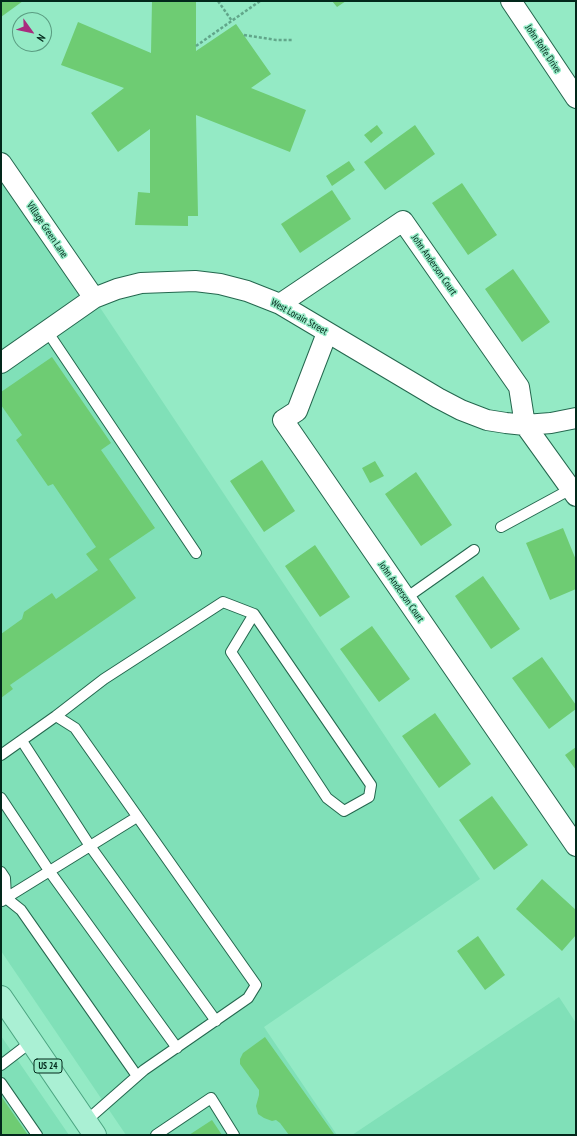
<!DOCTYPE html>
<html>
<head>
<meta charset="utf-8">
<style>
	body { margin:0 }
	#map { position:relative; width:577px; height:1136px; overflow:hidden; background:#94eac5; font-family:"PT Sans Narrow",sans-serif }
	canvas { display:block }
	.frame { position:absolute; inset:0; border:2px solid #02281b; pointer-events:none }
	.north { position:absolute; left:12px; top:12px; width:40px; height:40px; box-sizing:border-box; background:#94eac5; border:1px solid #5a9c81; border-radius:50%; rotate:123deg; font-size:11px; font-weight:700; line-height:16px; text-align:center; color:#02281b }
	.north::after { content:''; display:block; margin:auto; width:14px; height:18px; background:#a92c7e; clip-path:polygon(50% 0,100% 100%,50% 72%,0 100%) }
</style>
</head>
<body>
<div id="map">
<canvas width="577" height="1136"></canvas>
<div class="frame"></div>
<div class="north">N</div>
</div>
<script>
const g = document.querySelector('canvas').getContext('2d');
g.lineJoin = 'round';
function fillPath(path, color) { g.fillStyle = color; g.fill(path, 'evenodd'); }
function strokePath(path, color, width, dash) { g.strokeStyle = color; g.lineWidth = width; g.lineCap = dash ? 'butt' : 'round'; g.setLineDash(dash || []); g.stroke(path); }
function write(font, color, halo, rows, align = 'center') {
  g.font = font + ' "PT Sans Narrow",sans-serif'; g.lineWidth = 3; g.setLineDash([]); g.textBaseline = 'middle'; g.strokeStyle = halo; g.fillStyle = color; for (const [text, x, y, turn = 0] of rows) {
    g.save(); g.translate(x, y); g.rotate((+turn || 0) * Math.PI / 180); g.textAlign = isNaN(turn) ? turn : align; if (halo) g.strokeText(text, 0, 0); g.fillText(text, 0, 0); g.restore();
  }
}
const built = new Path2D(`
	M1,164L93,297L480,879L264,1027L337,1135H126L1,951Z
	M559,997L576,1023V1135H352Z
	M1,1036L69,1135H1Z`);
const building = new Path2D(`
	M1,1H23L1,17Z
	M152,1H196V51L236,24L271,74L251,88L306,110L290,152L196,115L198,216H188V226L135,225L138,192L150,193V129L118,152L91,113L124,88L61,65L78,22L151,53Z
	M332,1H346L337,7Z
	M377,125L383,133L371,143L364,135Z
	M415,125L435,154L385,190L364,162Z
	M349,161L355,170L332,186L326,176Z
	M462,183L497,235L468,255L432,203Z
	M332,190L351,219L300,253L281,224Z
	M513,269L550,322L522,342L485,289Z
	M52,357L111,443L101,450L155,528L109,559L136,598L10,685L13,689L1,698V634L22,619L24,612L52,593L56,599L98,570L86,554L96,547L53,484L48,486L16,440L22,435L1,405V392Z
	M262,460L295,511L264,532L230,481Z
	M375,461L384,476L370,483L362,468Z
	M416,472L452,525L421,546L385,494Z
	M563,528L576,560V589L550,600L526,543Z
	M315,545L350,597L320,617L285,566Z
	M483,576L520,629L491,649L455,596Z
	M372,626L410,679L379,702L340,649Z
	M542,657L576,705V709L549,729L512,678Z
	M435,713L471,764L439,788L402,736Z
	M576,747V770L565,755Z
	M492,796L528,845L494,870L459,820Z
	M542,879L576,910V935L562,951L516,909Z
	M478,936L505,975L485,990L457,951Z
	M265,1037L334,1134L333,1135H289L280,1123L276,1120L272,1121L264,1118L258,1114L256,1106L259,1095V1090L240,1064V1059L243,1053Z
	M1,1096L28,1135H1Z
	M212,1120L222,1135H189Z`);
const path = new Path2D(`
	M218,1L232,21
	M244,35L276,40H292
	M196,46L260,1`);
const service = new Path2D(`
	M47,331L196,553
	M501,527L571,489
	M406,598L474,550
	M56,716L104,679L223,602L254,614L371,785L369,797L344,811L327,798L231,652L254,614
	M22,741L90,846L216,1021
	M1,755L56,716L75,728L256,985L248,998L144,1070L86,1121
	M1,798L50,872L177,1048
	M137,817L6,898L21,910L137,1076
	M1,872L5,878L6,898L2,901
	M1,1065L31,1042
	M1,1083L37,1135
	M156,1135L211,1098L234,1135`);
const minor = new Path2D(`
	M511,1L576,98
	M1,163L94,298
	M280,304L403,221L519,387L525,425L576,496
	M327,333L297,411L283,420L576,846
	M1,363L94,298L117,289L141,283L195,281L220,284L247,291L280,304L438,398L461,410L487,420L506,423L525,425L551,423L576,418`);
const primary = new Path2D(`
	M1,997L95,1135`);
const shields = [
	[48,1066,28]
];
const shieldNames = [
	["US 24",48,1066]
];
const streetNames = [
	["John Rolfe Drive",543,49,56],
	["Village Green Lane",47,230,56],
	["John Anderson Court",434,265,55],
	["West Lorain Street",299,317,29],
	["John Anderson Court",401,592,55]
];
fillPath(built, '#80e0b8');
fillPath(building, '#6ecc73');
strokePath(service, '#24674e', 12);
strokePath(minor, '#24674e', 22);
strokePath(primary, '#4ba480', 24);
strokePath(path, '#61a68a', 2.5, [3, 2]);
strokePath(service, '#fff', 10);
strokePath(minor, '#fff', 20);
strokePath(primary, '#aaf0d4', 22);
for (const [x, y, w] of shields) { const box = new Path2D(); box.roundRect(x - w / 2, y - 7, w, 14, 3); g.fillStyle = '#94eac5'; g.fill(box); strokePath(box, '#02281b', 1); }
write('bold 9px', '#02281b', null, shieldNames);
write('10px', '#02281b', '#94eac5', streetNames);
</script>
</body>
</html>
